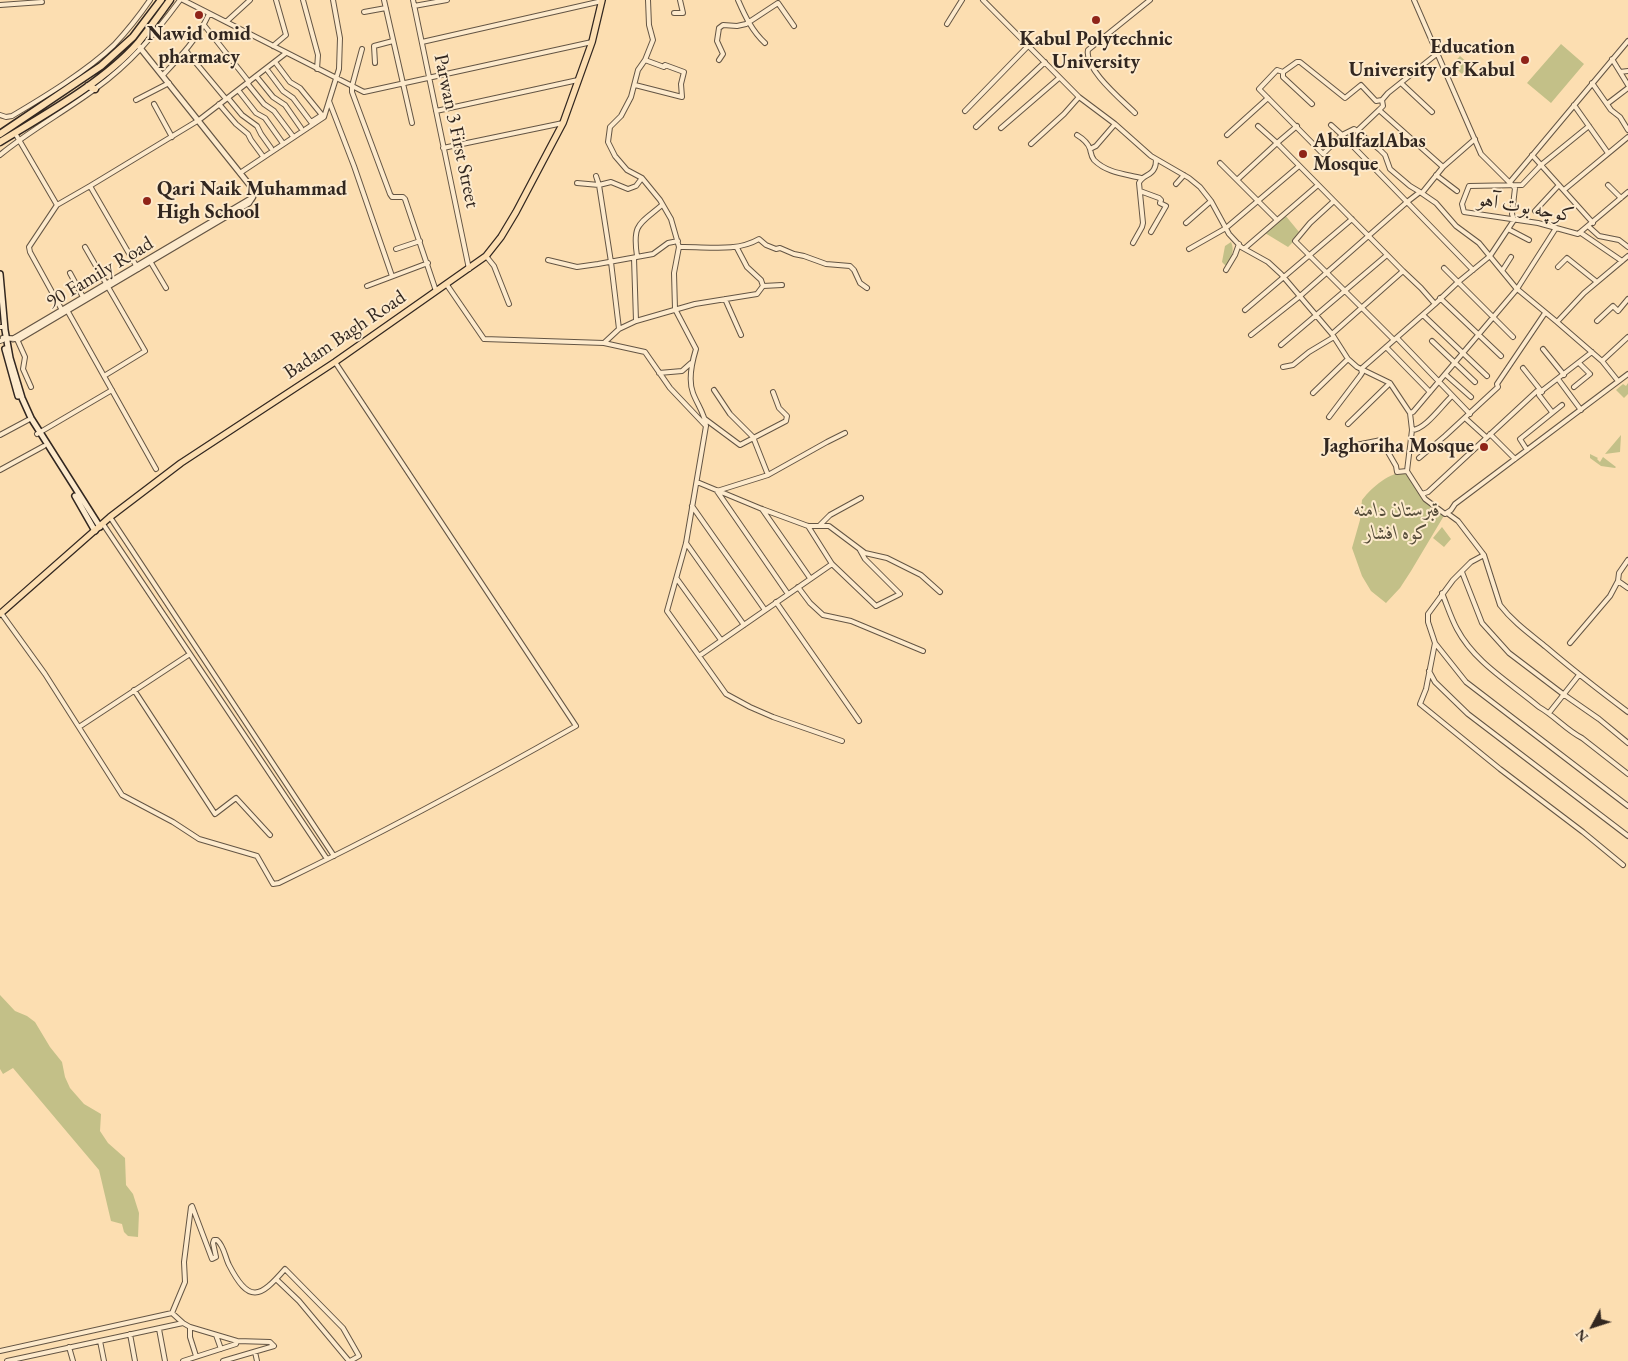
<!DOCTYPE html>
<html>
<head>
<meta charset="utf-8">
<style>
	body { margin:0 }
	#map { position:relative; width:1628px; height:1361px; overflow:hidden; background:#fcdeb1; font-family:"EB Garamond",serif }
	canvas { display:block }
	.north { position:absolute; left:1568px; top:1301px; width:50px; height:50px; -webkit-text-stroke:4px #fdeacc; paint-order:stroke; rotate:230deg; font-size:14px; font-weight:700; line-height:20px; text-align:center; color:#322720 }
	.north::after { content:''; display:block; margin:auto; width:18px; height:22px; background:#322720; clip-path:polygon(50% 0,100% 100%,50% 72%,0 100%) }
</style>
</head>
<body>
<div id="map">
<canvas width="1628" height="1361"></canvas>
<div class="north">N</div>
</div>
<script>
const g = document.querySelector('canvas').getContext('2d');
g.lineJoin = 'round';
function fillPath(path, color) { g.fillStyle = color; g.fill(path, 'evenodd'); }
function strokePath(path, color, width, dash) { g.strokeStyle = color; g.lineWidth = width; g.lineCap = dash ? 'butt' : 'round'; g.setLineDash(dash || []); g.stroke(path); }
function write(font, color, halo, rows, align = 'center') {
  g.font = font + ' "EB Garamond",Amiri,serif'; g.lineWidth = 4; g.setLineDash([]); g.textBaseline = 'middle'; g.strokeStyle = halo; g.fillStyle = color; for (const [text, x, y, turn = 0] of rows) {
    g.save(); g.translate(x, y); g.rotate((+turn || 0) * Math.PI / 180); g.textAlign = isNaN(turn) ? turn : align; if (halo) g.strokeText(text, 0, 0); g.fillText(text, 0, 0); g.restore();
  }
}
const green = new Path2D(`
	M1561,44L1584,64L1551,103L1527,83Z
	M1460,56L1470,65L1462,74L1452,65Z
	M1285,215L1299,232L1292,240L1293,242L1288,247L1265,233Z
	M1231,242C1235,250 1231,258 1227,266L1225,265L1222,262L1225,246Z
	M1628,383V394L1624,398L1616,390L1623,384L1626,386Z
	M1621,435L1620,452L1605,454Z
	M1590,454L1598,458L1597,459L1600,462L1603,457L1616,467L1615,468L1601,466L1590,458Z
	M1407,471L1425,499L1445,514L1411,571L1400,588L1386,603L1371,591L1362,576L1352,548L1360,520L1362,500C1373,486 1389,473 1407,471Z
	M1442,527L1451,539L1444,547L1433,538Z
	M0,995L15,1011L27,1016L35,1022L50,1047L62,1062L65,1077L70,1088L84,1104L101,1114L100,1131L108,1143L125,1158L126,1185L133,1194L139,1213L138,1237L128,1236L124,1232L122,1224L111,1221L99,1170L13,1068L3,1074L0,1069Z`);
const minor = new Path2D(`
	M183,0L364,92L592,42
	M303,0L318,55L317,69
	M384,0L412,123
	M413,0L469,269
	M648,0L649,25L653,40L645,60L638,70L631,97L621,116L610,127L608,142L615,156L627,170L642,178L660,200L671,219L679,247L674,273L675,309L696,349C692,362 688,380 693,393C697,404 705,414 706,426L686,543L667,611L726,694L750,707L773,717L842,741
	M738,0C745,16 752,31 765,43
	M983,0L1079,97L1115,124L1151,156L1189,178L1200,187L1211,201L1229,234L1241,247L1268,262L1281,274L1332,334L1348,359L1357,367L1390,383L1410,413L1412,430L1407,471L1425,499L1445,514L1451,510L1455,504L1628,374
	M1414,0L1481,154L1515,188L1512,214L1514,220L1490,256L1457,283L1435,304
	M0,5L42,2
	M414,6L447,0
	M364,12L386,8
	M674,13H683L680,0
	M226,22L250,0
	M947,24L962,0
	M204,25L249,82
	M422,42L602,1
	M273,46L286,35L276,0
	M362,49L352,86V92L390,194L392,197H403L405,199L436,291
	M186,51L226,99
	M1612,59L1628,85
	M719,60L723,54L717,41L719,28L723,25L737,26L746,24L778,3L794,26
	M375,63L374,46L393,41
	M268,71L283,91L293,98L311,122L322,115L300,88L290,82L275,62
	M1283,72V77L1312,104
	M1620,72L1628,71
	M163,75C181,56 198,38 209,14
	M256,76L273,97L285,105L301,128
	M247,83L264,104L274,111L292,135
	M1401,83L1432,112
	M1592,83L1611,110L1620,117L1628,130
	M635,85L682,97L681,84L684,72L665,65L664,67L645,60
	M238,90L256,113L265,118L282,142
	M228,98L242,115L257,126L261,134L271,148
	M136,100L169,83
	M1382,100L1376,101L1361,85L1345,98L1300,62H1297L1283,72L1277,70L1259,89L1323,154L1342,135L1407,202L1420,192L1436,203L1456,226L1479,243L1516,288L1557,322
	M329,101L354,166L392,276
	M154,104L172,137
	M219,104L236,124L248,134L251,140L262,155
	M1607,104L1628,88
	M1574,105L1608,153
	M1379,110L1383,106L1382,100L1388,93L1438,53
	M436,111L578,80
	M965,111L1029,45
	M1135,113C1122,100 1084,69 1088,50L1150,0
	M0,115L6,117L12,116C44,97 87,71 114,45C127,31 139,16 150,0
	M1331,125L1342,135L1354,129L1357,131L1379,110L1443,167
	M1297,126L1277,143L1403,271
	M1589,126L1541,165L1522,185L1469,186L1462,204L1464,212L1538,223L1578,234L1628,192
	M976,127L1045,62
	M1001,128L1059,78
	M1357,131L1380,150L1385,155L1390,169L1410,186L1420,192
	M15,133L57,205
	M1077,135C1082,138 1088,143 1090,149C1091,153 1091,156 1094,160C1107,173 1125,174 1141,178
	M1227,135L1268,98
	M1031,144L1064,114L1079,97
	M443,148L563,123
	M1090,149L1096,146L1115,124
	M0,155C30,130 64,112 95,89C131,63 154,35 180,0
	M1532,155L1593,223
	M1220,163L1277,220
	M240,173L324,117L339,69L340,38L333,0
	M1436,175L1457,191
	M596,176L599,185L611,262L619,329
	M1237,180L1277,143L1258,126
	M1510,182L1628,41
	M577,183L599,185L611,182L628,189L636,186L642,178
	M1176,184L1184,175
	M1608,185L1621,198
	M90,186L138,269
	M1564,190L1628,137
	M1140,191L1159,198L1161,200L1160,203L1166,206L1151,232
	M1422,193L1443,167L1475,139
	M1334,201L1310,223L1295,241L1394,340
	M1535,211L1559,185
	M1186,223L1211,201
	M1588,226L1599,236L1619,240L1628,247
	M1508,229L1529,240
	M1581,233L1622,261
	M1133,243L1142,227L1143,223L1139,183C1142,175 1151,176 1154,169C1156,166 1156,163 1156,160
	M85,247L145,351L104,376
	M679,247C705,246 735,253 759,239L766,245L776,249L780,248L794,254L804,256L826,264L850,266L854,270L860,283L867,288
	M737,248L747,267L761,280L763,286
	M1245,248L1318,185
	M396,249L420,241
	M1189,249L1226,228L1299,166
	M486,256L494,266L509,304
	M637,256C632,223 640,224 662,205
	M634,258L636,321
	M548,260L577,267L598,264L653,254L668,243L678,241
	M150,261L166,288
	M1558,267L1567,258L1597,282
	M1444,268L1513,337
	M1226,270L1235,255L1239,244
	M1502,271L1511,257
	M70,273L83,297
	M447,285L484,339L604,343L645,352L670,388L706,426
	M367,286L428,263
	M1440,298L1501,356
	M725,299L741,335
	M67,310L156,469
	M1245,310L1352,219
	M63,312L30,252L29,247L57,205L90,186L199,120L286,53
	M1423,315L1487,376
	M1597,321L1613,306L1618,311L1628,299
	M0,327H2
	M1251,335L1299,297L1407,202L1473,270
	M16,337L25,357L23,369L31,387
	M1397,338L1470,414
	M0,341L3,340
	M1432,341L1475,382
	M604,343L619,329L636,321L695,304L757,294L763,286L782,285
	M1281,345L1387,255
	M1386,347L1430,392
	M1543,349L1564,375
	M1602,361L1628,337
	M1283,367L1293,365L1309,352L1334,337
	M1523,368L1542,392
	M659,373L682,371L691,363
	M1445,374L1471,397
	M1558,379L1581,410
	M1618,381L1602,361L1557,322L1584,293L1628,256
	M1574,387L1590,374L1579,363
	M714,390L730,414L753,437L768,475
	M1313,393L1348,359
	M1539,393V395L1552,412
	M1410,413L1413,412L1517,289L1556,228
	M1329,417L1360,376L1362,373L1361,369L1435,304L1421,288L1403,271L1332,334
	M1465,418L1486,437
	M705,419L740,445L786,421L787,416L779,408L773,392
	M1348,424L1390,383
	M1412,430C1425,430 1442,405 1452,396
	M37,434L112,390
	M1490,434L1515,459
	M0,435L28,420
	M1356,445L1381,440L1396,466L1397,472L1407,471
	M1527,450L1520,439L1562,405
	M1419,458L1445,436L1498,387L1497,384L1545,313
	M0,470L44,446
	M697,482L762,509L808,526H829L865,553L887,558L921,575L940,592
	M717,491L768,475L827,442L845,433
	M717,491L788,594
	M1422,494L1428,492L1537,391L1539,393L1592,352
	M692,506L765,610
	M762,509L810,578
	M1447,513L1458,521L1484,555L1500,605C1513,622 1530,634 1546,647C1573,670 1600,691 1628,712
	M110,517L334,856
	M103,524L327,859
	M820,525L830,515L861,498
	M808,526L832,564L876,606L900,594L865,559L860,550
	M686,543L744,625
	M1484,555L1471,562L1453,580L1428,614V622L1435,643L1426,689L1420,704L1500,769L1583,832L1623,865
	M1462,572L1482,623L1509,653L1563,694L1599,719L1628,743
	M677,579L721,640
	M1618,581L1628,588
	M798,587L810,603L823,615L851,621L923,651
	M1442,593C1447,605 1451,618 1457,629C1475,663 1511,683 1539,707C1555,716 1566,730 1582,738L1628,774
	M776,602L859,721
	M1,613L45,674L122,795L173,822L199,839L257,856L273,884L279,883C380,834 479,781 576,726L335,362
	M1435,643L1466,682L1628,806
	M1570,643L1610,596L1618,581L1619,573L1628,560
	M699,656L832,564
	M1429,671L1435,682L1468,714L1628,836
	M134,690L215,814L236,798L270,835
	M1549,713L1579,675
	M79,727L190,654
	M192,1206L212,1259L216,1257L213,1243L214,1240H217C224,1246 225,1257 229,1265C249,1304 260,1298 285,1269L343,1328L359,1356L350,1361
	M276,1279L299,1301L349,1361
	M172,1313L183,1323
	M190,1327V1337L196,1356
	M159,1329L165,1361
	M130,1334L135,1361
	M216,1335L221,1349
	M100,1341L104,1361
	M69,1347L73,1361
	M0,1351L172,1313L185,1282L184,1262L191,1207
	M255,1352L257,1361
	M7,1361L183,1323L190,1327L237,1341L270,1342L274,1346
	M183,1361L236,1344L237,1341
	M223,1361L274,1346`);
const tertiary = new Path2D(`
	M3,338L19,339L249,203L253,197L252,188L137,44
	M13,339L252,198`);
const secondary = new Path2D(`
	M0,274L5,330L10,358L22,398L31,418L100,527
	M5,349L18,396
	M75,496L95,531`);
const primary = new Path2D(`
	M0,614L110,517L181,463L335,362L486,256L501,237L516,212L563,123L592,42L602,0`);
const trunk = new Path2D(`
	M88,86L95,89
	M0,134L101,66L133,37L161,0
	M0,142C44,115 104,82 138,43C149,29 160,14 170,0`);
const markers = [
	[199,15,5,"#8f2418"],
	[1096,20,5,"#8f2418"],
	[1525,60,5,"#8f2418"],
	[1303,154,5,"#8f2418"],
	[147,201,5,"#8f2418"],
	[1484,447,5,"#8f2418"]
];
const poiNames = [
	["Nawid omid",199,35],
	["pharmacy",199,58],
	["Kabul Polytechnic",1096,40],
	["University",1096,63],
	["Education",1515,48,"right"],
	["University of Kabul",1515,71,"right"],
	["AbulfazlAbas",1313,142,"left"],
	["Mosque",1313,165,"left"],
	["Qari Naik Muhammad",157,190,"left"],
	["High School",157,213,"left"],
	["Jaghoriha Mosque",1474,447,"right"]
];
const streetNames = [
	["Parwan 3 First Street",456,131,78],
	["کوچه بوت آهو",1526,208,10],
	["90 Family Road",100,273,-31],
	["Badam Bagh Road",345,335,-34]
];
const parkNames = [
	["قبرستان دامنه",1397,511],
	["کوه افشار",1397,534]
];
fillPath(green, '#c3c088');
strokePath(minor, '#645544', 6);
strokePath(tertiary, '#645544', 7);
strokePath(secondary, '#322720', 8);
strokePath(primary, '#322720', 8);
strokePath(trunk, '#322720', 9);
strokePath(minor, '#fdeacc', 4);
strokePath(tertiary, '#fdeacc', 4.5);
strokePath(secondary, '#fdeacc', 5);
strokePath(primary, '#fcdeb1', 5.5);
strokePath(trunk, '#fcdeb1', 6);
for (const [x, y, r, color] of markers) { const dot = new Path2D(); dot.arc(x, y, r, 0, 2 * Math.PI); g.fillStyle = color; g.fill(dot); strokePath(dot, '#fdeacc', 2); }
write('bold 20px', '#322720', '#fdeacc', poiNames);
write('20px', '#322720', '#fdeacc', streetNames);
write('italic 20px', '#564d3a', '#fdeacc', parkNames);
</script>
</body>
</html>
